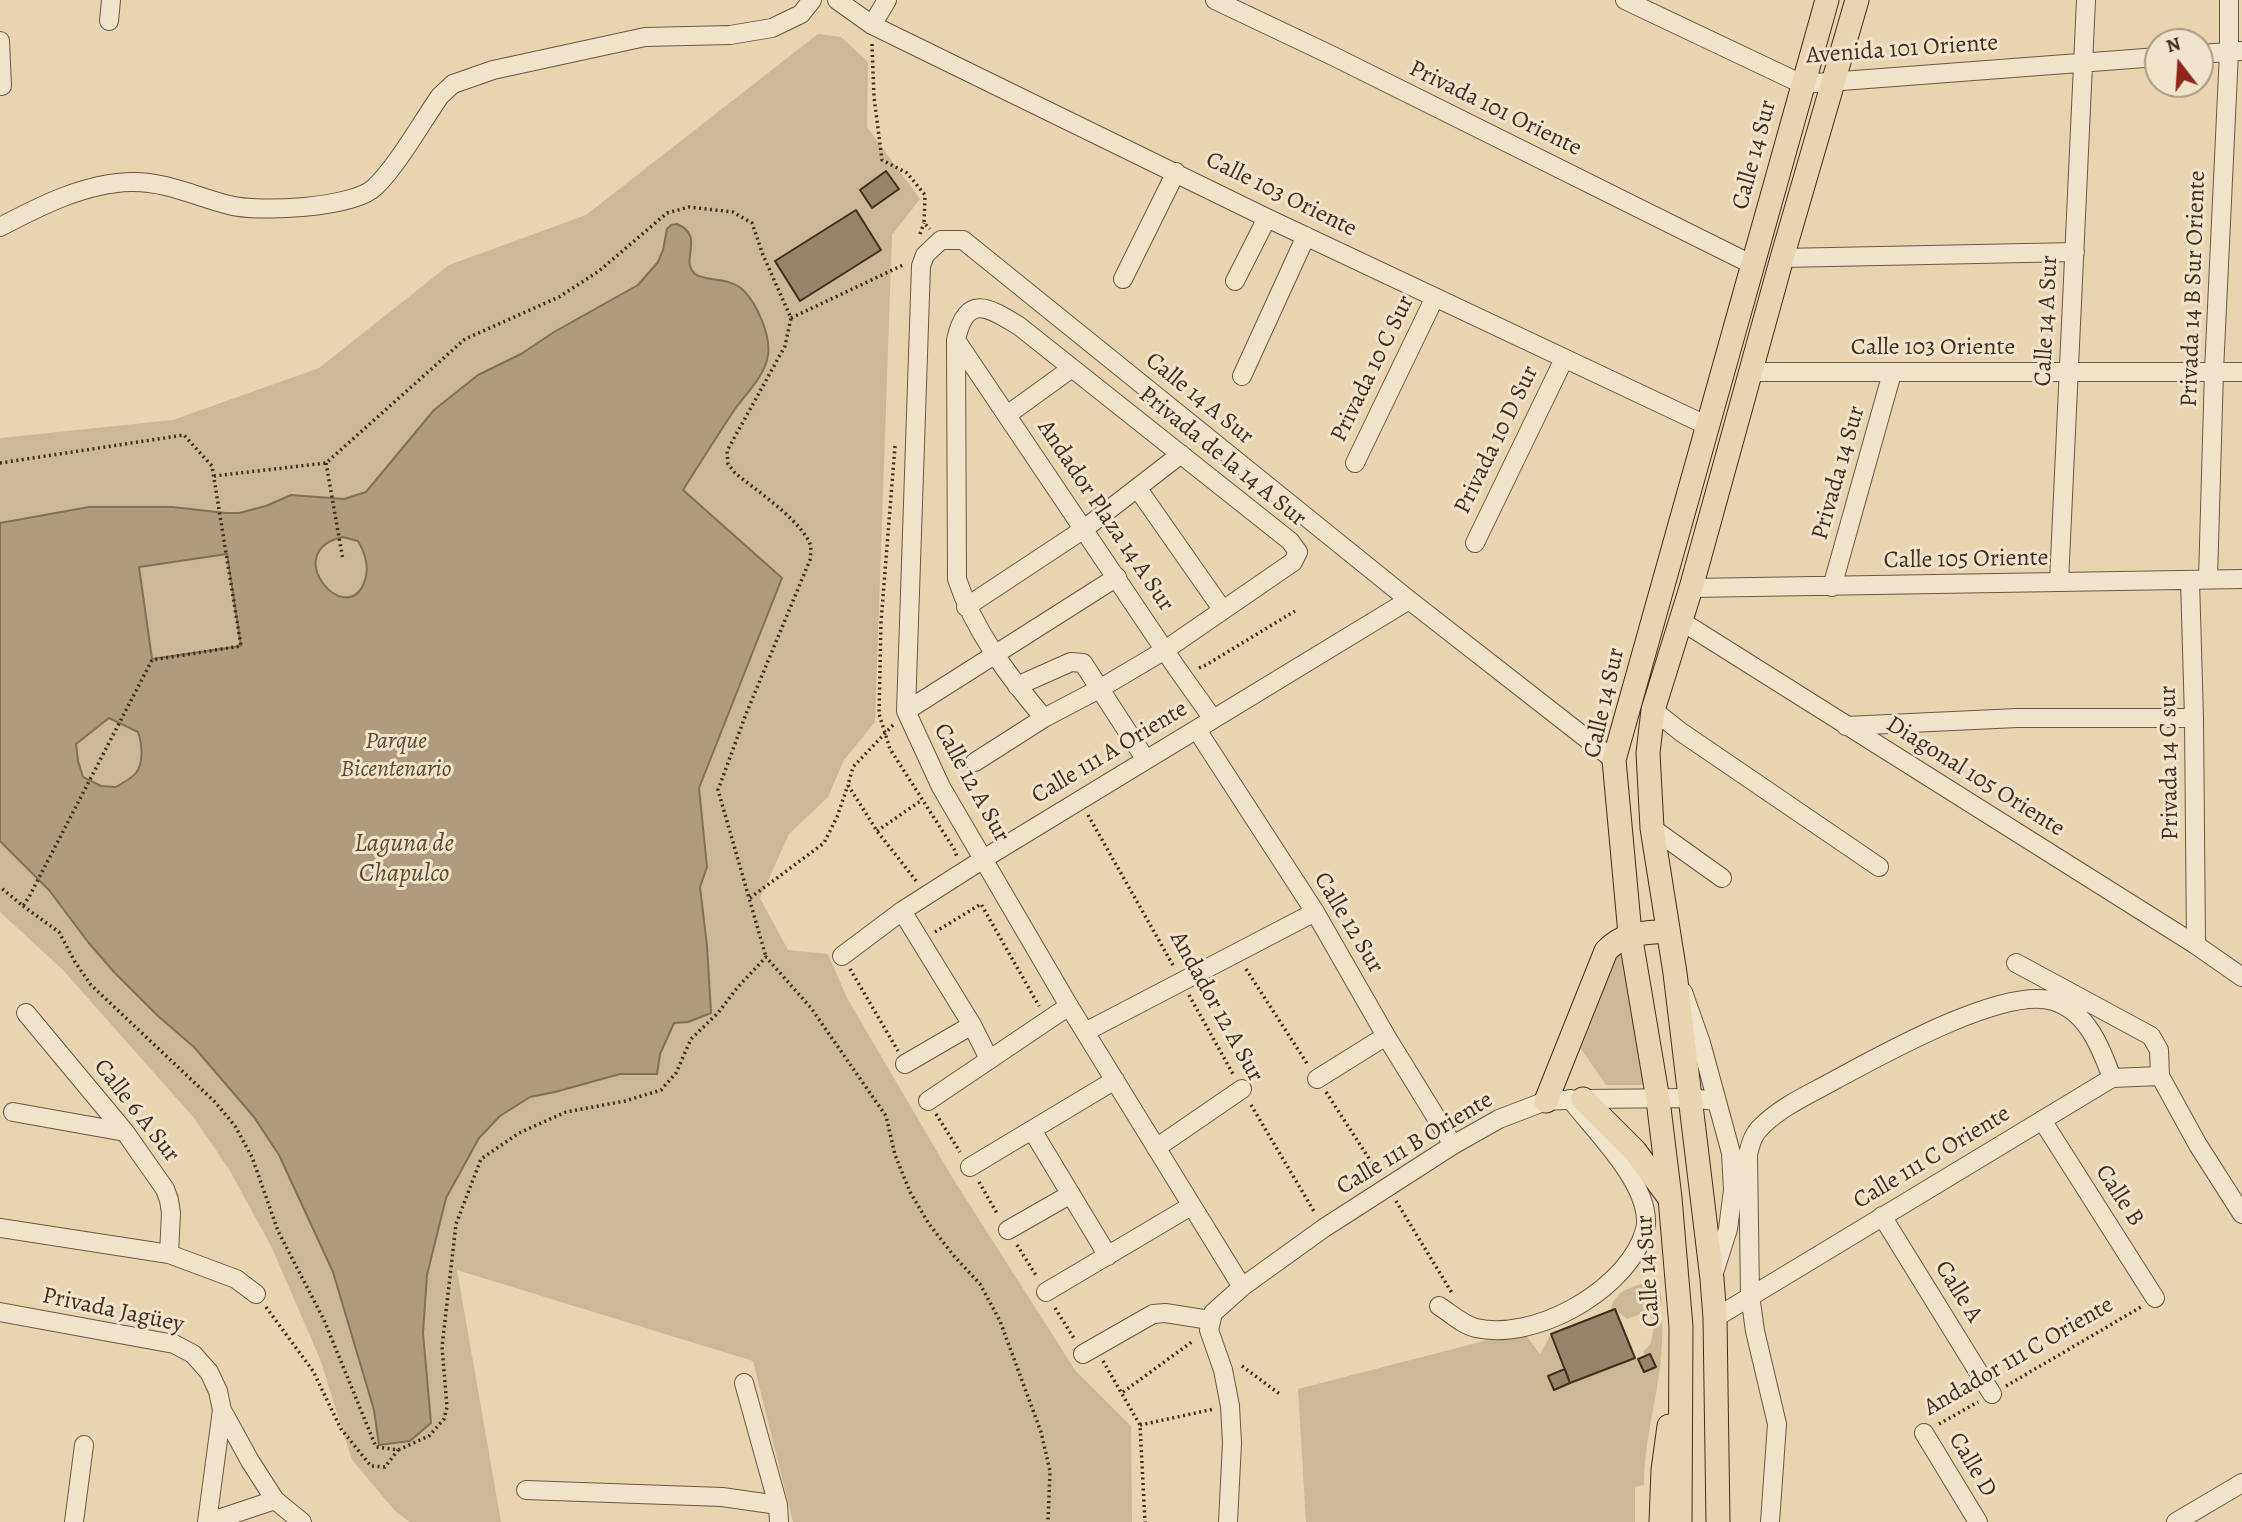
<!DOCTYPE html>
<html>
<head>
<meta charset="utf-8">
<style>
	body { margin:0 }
	#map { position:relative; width:2242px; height:1522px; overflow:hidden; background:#e8d4af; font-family:Alegreya,serif }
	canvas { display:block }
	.north { position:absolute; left:2144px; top:28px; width:70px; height:70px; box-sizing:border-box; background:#f0e3cb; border:2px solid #aa9b87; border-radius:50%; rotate:343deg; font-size:19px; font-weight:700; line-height:28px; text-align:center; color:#402f22 }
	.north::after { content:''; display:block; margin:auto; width:24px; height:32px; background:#8f2418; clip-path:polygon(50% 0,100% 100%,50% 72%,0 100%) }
</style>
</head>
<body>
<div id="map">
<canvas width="2242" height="1522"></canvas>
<div class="north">N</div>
</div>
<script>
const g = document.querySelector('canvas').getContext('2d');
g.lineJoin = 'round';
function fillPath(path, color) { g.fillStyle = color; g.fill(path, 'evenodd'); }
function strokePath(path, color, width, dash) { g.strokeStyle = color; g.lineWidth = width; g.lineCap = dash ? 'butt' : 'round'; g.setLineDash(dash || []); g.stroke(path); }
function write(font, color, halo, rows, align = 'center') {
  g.font = font + ' Alegreya,serif'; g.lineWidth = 6; g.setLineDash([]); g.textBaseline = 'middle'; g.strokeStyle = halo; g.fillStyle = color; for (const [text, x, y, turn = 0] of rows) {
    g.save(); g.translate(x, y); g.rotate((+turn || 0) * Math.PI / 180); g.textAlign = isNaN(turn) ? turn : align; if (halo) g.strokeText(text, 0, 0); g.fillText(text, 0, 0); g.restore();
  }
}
const green = new Path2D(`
	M818,34L841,37L868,62L867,127L920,199L892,235L875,722L844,760L828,797L789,834L760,898L788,950L828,954L847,998L952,1177L1075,1370L1131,1426L1132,1522H793L753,1361L457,1270L501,1522H410L396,1512L352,1460L320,1359L272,1248L230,1171L194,1118L63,970L0,912V438L173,420L319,368L449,265L586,215Z
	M1621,946L1643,1085H1606L1581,1049Z
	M1644,1283L1654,1291H1660C1663,1303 1662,1309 1654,1319L1641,1314L1627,1319L1615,1309L1611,1311C1613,1292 1629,1288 1644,1283Z
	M1662,1322C1665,1378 1644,1430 1644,1485L1635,1487V1522H1306L1298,1389L1523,1331L1540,1354L1551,1334L1565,1369L1554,1374L1563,1386L1636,1358L1638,1359L1644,1372L1655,1367L1650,1354L1645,1356L1643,1352L1651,1343L1654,1325Z`);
const water = new Path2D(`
	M677,224C706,236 679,260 695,274C705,282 730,276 744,291C757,304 771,336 768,355C766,374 746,394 735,409C717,436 700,463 683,490L782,578L699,788L707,867L700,887L707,946L711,1013L688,1022L674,1023L660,1054L657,1074H620L555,1092L530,1097L500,1116L479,1138L446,1198L427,1275L423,1333L431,1423L410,1441L379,1445L374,1410L333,1272L279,1155L254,1117L194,1047L158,1016L114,972L88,942L49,890L0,841V523L89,507H172L226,513H239L266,506L291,495L344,499L366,492L434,410L478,375L521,354L554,332L638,285L658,262L663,250L667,229L671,225ZM343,537L358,541C365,553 370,569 364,583C345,629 279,551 343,537ZM227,554L241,646L152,659L139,567ZM109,718L138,732C142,743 144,763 136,773C131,779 122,783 116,787L101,786L83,777L78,761L76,744Z`);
const building = new Path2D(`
	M886,171L899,189L872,208L860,190Z
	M856,210L881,250L800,301L775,261Z
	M1615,1309L1635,1358L1570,1383L1551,1334Z
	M1650,1354L1656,1367L1644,1372L1638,1359Z
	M1565,1369L1570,1383L1554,1390L1548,1376Z`);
const path = new Path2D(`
	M872,44L874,97L882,160L907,173L925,195L924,223L930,229
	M920,234L924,223
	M791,318L903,265
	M895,446L881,622L879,714L890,749L954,849L957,857
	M0,463L184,435L212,466L241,646L152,660L29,897L23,906L0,887
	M326,463L343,560
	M214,476L326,463L465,339L559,297L599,271L667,213L689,207L733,212L752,223L763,255L791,318L785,346L727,451L728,464L735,473C757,491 792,514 807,538C812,545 811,551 810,560L746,714L718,790L766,957
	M1199,668L1206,665L1295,611
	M893,725L853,767L848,785L877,831L917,882
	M1088,815L1174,967
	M877,831L922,800
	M750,898L824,843L837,817L848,785
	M23,906L59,932L75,962L91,985L215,1102L235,1126L252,1157L278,1231L324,1320L376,1447L398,1450L429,1436L444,1419L447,1407L442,1347L456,1224L481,1159L519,1133L566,1112L625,1101L661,1090L676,1073L691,1039L718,1013L737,988L766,957L811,1008L886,1116L895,1155L910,1192L929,1224L954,1256L980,1284L1000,1321L1041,1432L1050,1471L1048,1522
	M935,932L981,904L1039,1006
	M850,969L898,1051
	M1246,969L1308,1065
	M1189,995L1233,1074
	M1326,1092L1379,1174
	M1251,1105L1315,1213
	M936,1114L960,1152
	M979,1182L998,1215
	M1396,1201L1452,1293
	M1017,1245L1037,1277
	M266,1307L313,1371L341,1429L371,1466L385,1467L398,1450
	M1055,1308L1075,1340
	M1103,1361L1140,1425L1145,1522
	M1242,1366L1281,1395
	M2006,1386L2141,1307
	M1123,1392L1193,1341
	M1939,1424L1978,1402
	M1140,1425L1214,1409`);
const minor = new Path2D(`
	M837,0L872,25L1267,218L1708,426
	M1215,0L1333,56L1753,265
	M1625,0L1802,84L2158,57
	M109,21L111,0
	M872,25L887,0
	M0,41L2,86
	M2200,54L2242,51
	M0,227C40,206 85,183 131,182C165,181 197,197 229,205C258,213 354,208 375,187C397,166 422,122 440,96L453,84L493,70L645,37L730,35L772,28L801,14L812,0
	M1782,258L2075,252
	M1123,279L1176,172
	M1235,281L1267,218
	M956,340L1176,667L1213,719
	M1750,372H2242
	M1242,376L1306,236
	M1007,415L1072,368
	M1355,463L1435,297
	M1138,489L1222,609
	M1475,543L1564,359
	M2208,579L2214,371L2229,52V0
	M2190,580L2194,718L2196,945
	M2059,582L2086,0
	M1832,587L1892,373
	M1691,588L2242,579
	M966,607L1084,529L1181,454
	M1681,621L2196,945L2242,977
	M1017,686L1071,662L1083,663L1146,760
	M1653,710L1681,732L1879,867
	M906,711L1117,577
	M1846,726L2017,718H2194
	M1197,730L1315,912L1386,1036L1453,1145
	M975,762L1044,718L1101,688L1165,650L1293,562L1298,552L1290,541L1019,326C987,306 966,294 956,340L957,579C974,631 1009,677 1044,718
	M1652,828L1722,878
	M902,911L972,1025L989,1059
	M842,956L902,911L985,858L1409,600
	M1683,992L1701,1043L1731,1153L1733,1190L1728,1229L1713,1276
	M26,1013L125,1132L165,1189L169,1200L171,1213L169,1254
	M1085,1032L1315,912
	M905,1064L972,1025
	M2160,1076L2198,1145L2242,1214
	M1317,1079L1386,1036
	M928,1101L1069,1006
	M13,1112L125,1132
	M2042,1120L2155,1298
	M1032,1130L1108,1256
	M1156,1148L1242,1089
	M970,1167L1115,1080
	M1882,1216L1992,1394
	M0,1228L169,1254L236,1279L256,1294
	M1008,1230L1071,1194
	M1242,1287L1069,1006L941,787L906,711L921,266L925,255L941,240H963L1409,600L1614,760
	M1046,1292L1191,1206
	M1439,1306C1450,1313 1463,1325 1476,1328C1533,1341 1618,1294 1641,1241C1643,1235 1647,1227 1646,1220C1645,1179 1594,1130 1570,1099
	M0,1312L174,1344L193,1354L209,1372L218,1391L222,1410L250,1461L275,1500L302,1522
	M1715,1318L2112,1078L2160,1076L2159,1050L2151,1036L2016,963
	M1083,1354L1153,1314L1165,1313L1210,1320
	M744,1383L778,1505L779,1522
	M1924,1433L1978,1522
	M526,1490L722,1497L778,1505
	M74,1522L84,1445
	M207,1522L222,1410
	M209,1522L275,1500
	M1228,1522L1232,1443L1230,1406L1223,1370L1209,1330L1213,1313L1242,1287L1324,1228L1453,1145L1499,1119L1546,1101L1583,1099L1690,1098L1716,1101
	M1770,1522L1777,1424L1755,1331L1750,1295L1748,1154C1751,1143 1753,1134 1762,1126C1782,1106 1810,1094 1835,1080C1880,1056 2003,986 2053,1001C2087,1011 2101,1048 2112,1078
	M2176,1522L2242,1483`);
const major = new Path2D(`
	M1583,1099L1635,1151L1668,1196
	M1546,1101L1606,951C1624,932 1644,933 1668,931
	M1661,1522L1663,1470L1669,1426
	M1680,1522L1681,1327L1670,1198L1658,1100L1630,934L1614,760L1827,0
	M1718,1522L1715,1318L1712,1279L1675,973L1652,828L1648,753L1653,710L1691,588L1782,258L1857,0`);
const streetNames = [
	["Avenida 101 Oriente",1902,50,-4],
	["Privada 101 Oriente",1495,109,26],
	["Calle 14 Sur",1755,155,-75],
	["Calle 103 Oriente",1281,195,26],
	["Privada 14 B Sur Oriente",2194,289,-88],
	["Calle 14 A Sur",2047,321,-87],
	["Calle 103 Oriente",1933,348],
	["Privada 10 C Sur",1373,369,-64],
	["Calle 14 A Sur",1199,399,39],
	["Privada 10 D Sur",1497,440,-64],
	["Privada de la 14 A Sur",1222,457,39],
	["Privada 14 Sur",1839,473,-74],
	["Andador Plaza 14 A Sur",1105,516,56],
	["Calle 105 Oriente",1966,560,-1],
	["Calle 14 Sur",1605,703,-77],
	["Calle 111 A Oriente",1110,753,-31],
	["Privada 14 C sur",2170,763,-91],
	["Diagonal 105 Oriente",1975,777,32],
	["Calle 12 A Sur",971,783,61],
	["Calle 12 Sur",1348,923,59],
	["Andador 12 A Sur",1216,1007,61],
	["Calle 6 A Sur",136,1111,52],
	["Calle 111 B Oriente",1415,1144,-31],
	["Calle 111 C Oriente",1932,1158,-31],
	["Calle B",2119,1196,57],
	["Calle 14 Sur",1649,1271,-94],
	["Calle A",1958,1292,58],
	["Privada Jagüey",113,1311,12],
	["Andador 111 C Oriente",2019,1357,-30],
	["Calle D",1972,1465,59]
];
const parkNames = [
	["Parque",396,742],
	["Bicentenario",396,770]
];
const waterNames = [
	["Laguna de",404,845],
	["Chapulco",404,875]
];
fillPath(green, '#cbb897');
fillPath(water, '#af9c7f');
strokePath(water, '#83705a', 2);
fillPath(building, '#97856b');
strokePath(building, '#402f22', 2);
strokePath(minor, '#6a5845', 20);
strokePath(major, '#402f22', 25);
strokePath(path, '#402f22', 3.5, [2, 3.5]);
strokePath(minor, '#f0e3cb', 18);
strokePath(major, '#e8d4af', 23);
write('24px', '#402f22', '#f0e3cb', streetNames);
write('italic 24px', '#5c4a39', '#f0e3cb', parkNames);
write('italic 26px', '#5c4a39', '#f0e3cb', waterNames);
</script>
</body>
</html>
